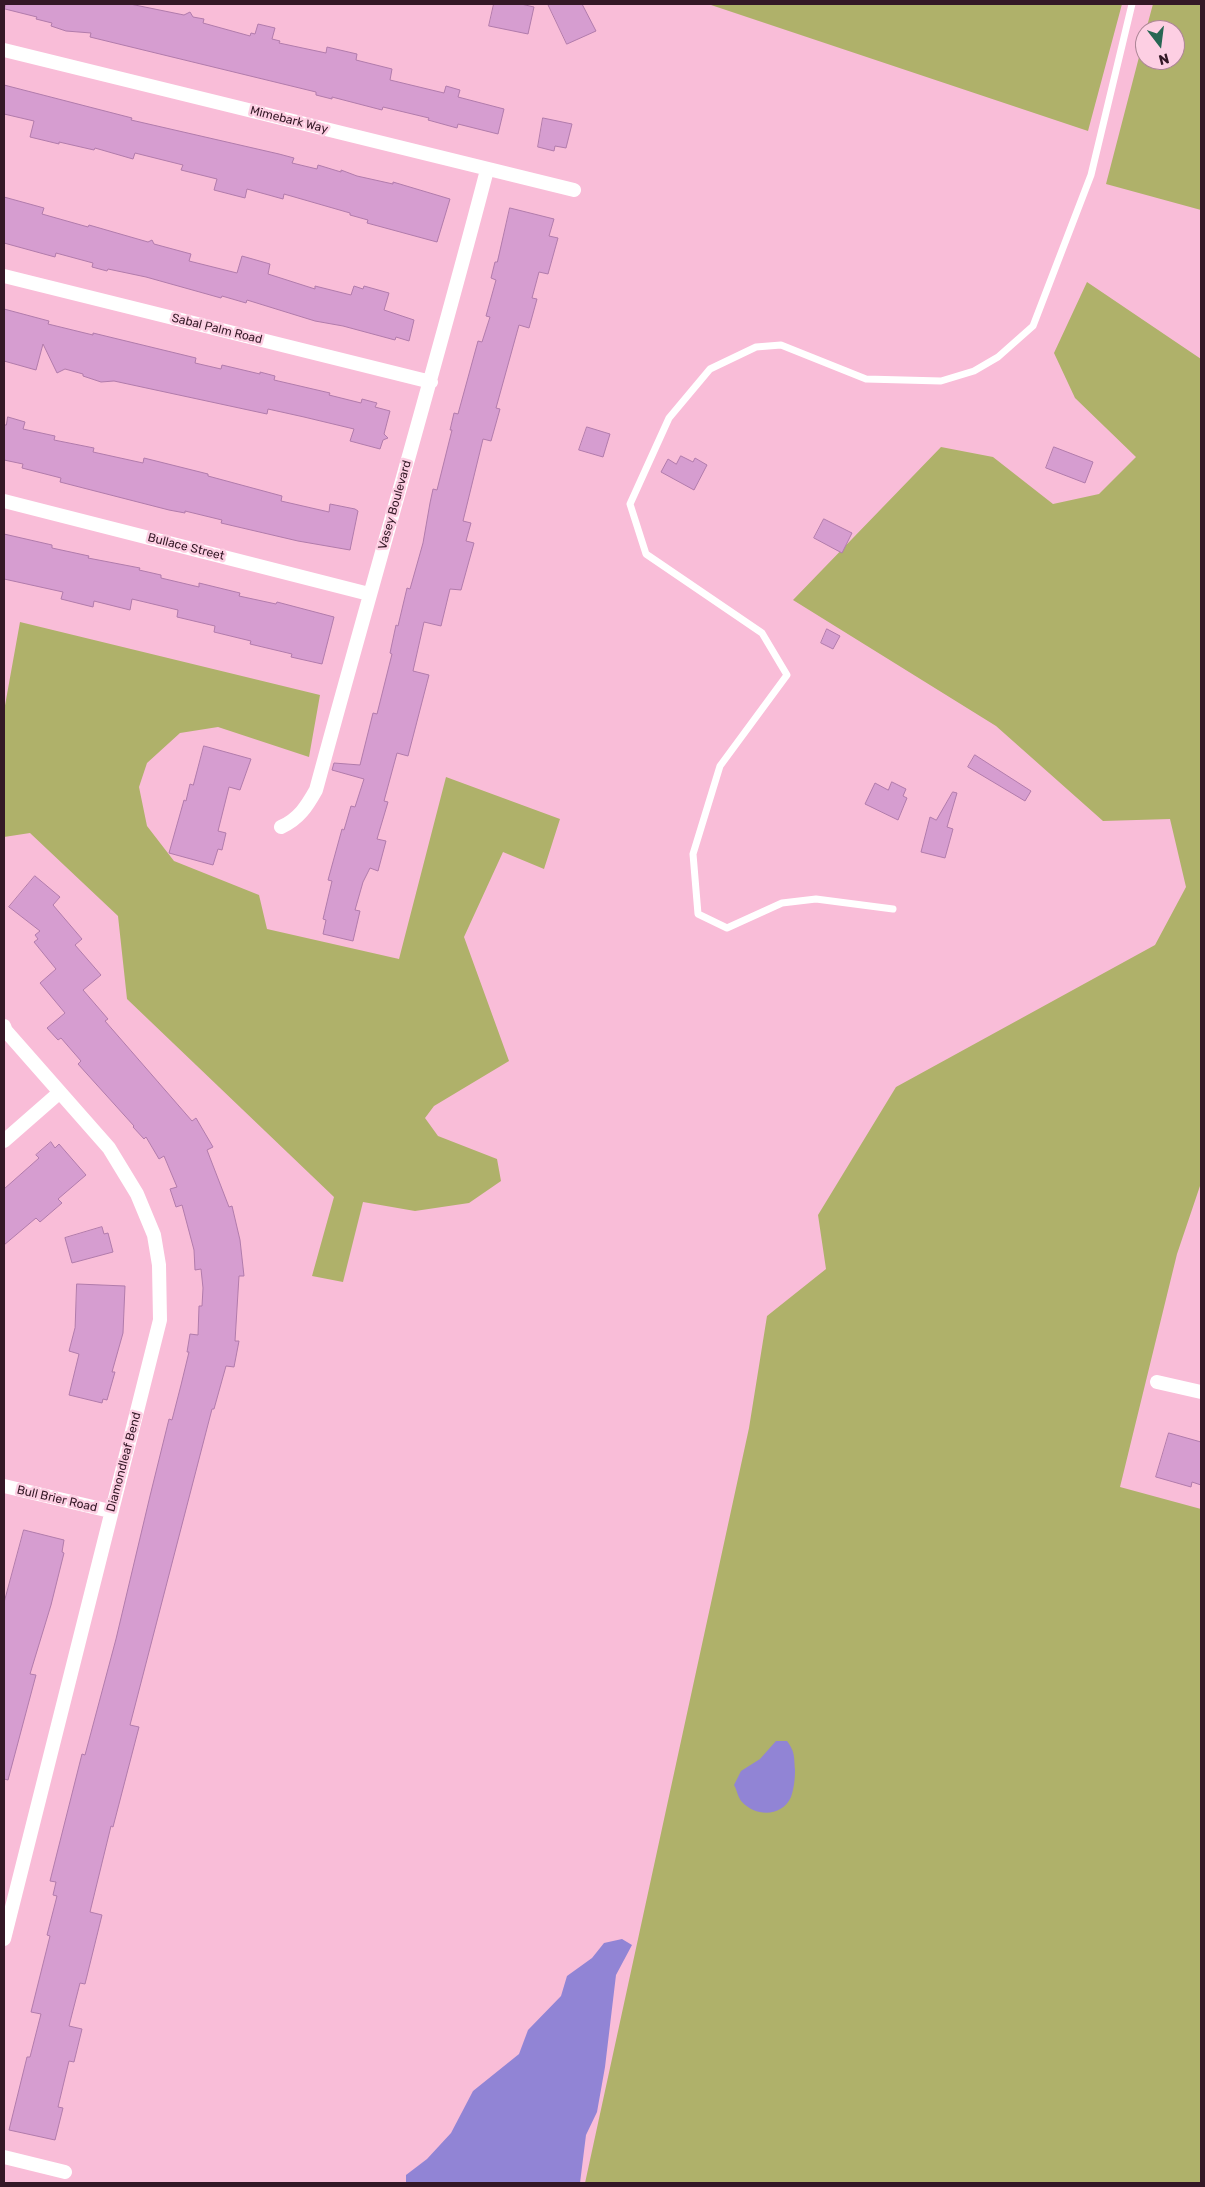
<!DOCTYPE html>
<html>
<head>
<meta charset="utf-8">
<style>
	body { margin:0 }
	#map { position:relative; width:1205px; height:2187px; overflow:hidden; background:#f9bdd8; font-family:Rubik,sans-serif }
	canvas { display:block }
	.frame { position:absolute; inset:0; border:5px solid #341826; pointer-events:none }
	.north { position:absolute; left:1135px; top:20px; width:50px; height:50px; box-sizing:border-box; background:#fdcfe3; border:1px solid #ad8697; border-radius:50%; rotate:165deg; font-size:14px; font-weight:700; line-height:20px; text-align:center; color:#341826 }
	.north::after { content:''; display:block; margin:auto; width:18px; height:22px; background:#276653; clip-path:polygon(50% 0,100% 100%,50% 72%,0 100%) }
</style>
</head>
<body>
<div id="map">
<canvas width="1205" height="2187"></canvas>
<div class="frame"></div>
<div class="north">N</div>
</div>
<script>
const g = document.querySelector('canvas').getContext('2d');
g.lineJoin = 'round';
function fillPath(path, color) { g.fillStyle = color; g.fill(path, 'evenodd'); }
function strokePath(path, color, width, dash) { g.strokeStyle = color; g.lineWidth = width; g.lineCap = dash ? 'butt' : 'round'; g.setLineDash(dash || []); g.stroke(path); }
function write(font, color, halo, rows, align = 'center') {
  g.font = font + ' Rubik,sans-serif'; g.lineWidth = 5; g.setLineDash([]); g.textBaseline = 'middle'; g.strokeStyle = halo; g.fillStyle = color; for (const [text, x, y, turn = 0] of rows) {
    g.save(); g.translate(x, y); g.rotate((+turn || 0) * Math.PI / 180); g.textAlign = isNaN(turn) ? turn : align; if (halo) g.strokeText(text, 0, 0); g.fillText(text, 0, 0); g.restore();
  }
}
const green = new Path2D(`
	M708,4H1122L1088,131Z
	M1153,4H1201V210L1106,184L1145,34V60H1175V30H1146Z
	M1087,282L1201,359V1183L1177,1254L1120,1487L1201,1509V2183H585L749,1428L767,1316L826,1269L818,1215L896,1087L1155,945L1186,887L1170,819L1103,821L996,726L793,600L941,447L993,457L1053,504L1099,494L1136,457L1075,398L1054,353Z
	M20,622L320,695L309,757L218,727L180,733L147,763L139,787L147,826L174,861L259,895L267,929L399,959L446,777L560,819L544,869L503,852L464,937L509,1061L434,1106L425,1118L438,1136L497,1159L501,1181L469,1203L415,1211L363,1202L343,1282L312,1276L334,1197L127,999L118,916L30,833L4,837V711Z`);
const water = new Path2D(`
	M776,1741H787C795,1752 794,1756 795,1770C795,1778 794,1789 791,1797C782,1817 756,1817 742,1802C738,1798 737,1790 734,1785L741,1771L760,1759Z
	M622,1939L632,1945L616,1975L605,2067L597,2112L586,2135L580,2183H406V2175L427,2159L451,2133L473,2091L519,2054L528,2030L561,1996L567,1976L592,1958L604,1943Z`);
const building = new Path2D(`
	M6,4H130L184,15L190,12L193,17L204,19L203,23L250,36L251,33L255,34L258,24L275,28L272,39L280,41L279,43L326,53L327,47L357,54L356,60L392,69L390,80L444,93L446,86L460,90L458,97L504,109L498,134L458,124L457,128L428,120L429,118L383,107L382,110L332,97V99L316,95V92L90,37L91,33L66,31L51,26L52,23L36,19L37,17L5,9Z
	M494,4H521L534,7L528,34L489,26Z
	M548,4H582L596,31L567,44Z
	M4,85L132,118L131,120L279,154L294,158L292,163L317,169L318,165L341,172V170L357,176L393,184V182L450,199L437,242L367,223L368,220L350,215V213L284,194L283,199L247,189L245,198L214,190L217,179L181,170L183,165L135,153L133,159L95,148L94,150L59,142V144L30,137L34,121L4,114Z
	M543,118L572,124L566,148L555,146L554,151L538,147Z
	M4,197L44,208L42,214L88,227L89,225L148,242L152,240L154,244L191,254L189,261L237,273L242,256L270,264L268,274L315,289V286L351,295L354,286L363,289L364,286L389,293L384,310L414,320L409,341L396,337L395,340L343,326L315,321L247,300L246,303L222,296L221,298L146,277L108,269L107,271L92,267L93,263L56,253L55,257L4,243Z
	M510,208L554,219L549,236L558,238L548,274L539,272L532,298L537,299L529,328L519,325L496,408L500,409L491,441L483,439L463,521L471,523L466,541L474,543L461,590L450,589L441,626L424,622L413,671L429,675L408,756L397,753L384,801L388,802L377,839L386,841L378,871L370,868L363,882L355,910L360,911L353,941L323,934L326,920L323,919L332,881L328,880L342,829L344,830L351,806L355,807L364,779L332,770L334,763L360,765L373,713L377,714L392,654L390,653L396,625L398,626L407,588L410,589L423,543L430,503L433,489L437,490L452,430H450L454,413L458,414L478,341L482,342L490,317L486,316L496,280L491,278L495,262H497Z
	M4,309L49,321L48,324L93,335V333L196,358L195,363L221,369L222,365L260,374V372L275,376L274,380L330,393L329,395L361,403L362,399L377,403L375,407L390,411L384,434L388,438L383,440L380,449L350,441L354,429L304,417L268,409L267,414L114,381L101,382L83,376V374L65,369L57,373L43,344L36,370L4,361Z
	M8,417L25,422L23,429L55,436L54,440L94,448L93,452L143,463L144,458L208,474V476L282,496L281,501L329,512L330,504L355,509L358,511L350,550L298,541L221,523L222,520L185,511V513L169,510L95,491L60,482L61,478L22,468L23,464L4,460V425H6Z
	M587,427L610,434L603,457L579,450Z
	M1054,447L1093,462L1085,483L1046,468Z
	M681,456L693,462L695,458L707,465L694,490L661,472L668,459L676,464Z
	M824,519L852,533L842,553L814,538Z
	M4,534L52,545V548L89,556L88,558L140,568L139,570L161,575V578L199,587V583L240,593L239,596L276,604L277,602L334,617L322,664L291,657L292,654L250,644L251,641L214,632L215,626L177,617L178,610L132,599L130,610L94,601L93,607L61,599L63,592L4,579Z
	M827,629L840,636L833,649L821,643Z
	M204,746L251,759L240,790L229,787L218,831L226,833L222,850L218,849L213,865L169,853L184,800L186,801L190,784L193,785Z
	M975,755L1031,791L1025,801L968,767Z
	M892,782L906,789L903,796L907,798L898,820L865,804L875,783L888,790Z
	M953,792L957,793L947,827L953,829L945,858L921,852L930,817L936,820Z
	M35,876L60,897L53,905L82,939L75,945L101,975L83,990L108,1019L105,1021L192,1121L196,1118L213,1147L207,1150L229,1207L232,1206L240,1240L244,1276H239L235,1341H239L234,1367L226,1366L214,1409H212L130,1725L139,1727L113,1827L111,1826L90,1912L102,1915L85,1984L80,1983L69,2026L82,2029L74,2062L69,2061L58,2107L63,2108L55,2140L9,2130L27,2057H30L41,2014L31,2012L50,1936L47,1935L57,1896L53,1895L56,1882L50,1881L82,1754L85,1755L116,1639L150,1496L169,1419L172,1420L181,1385L189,1352H187L190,1334L198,1335L199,1306H202L203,1288L201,1269L195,1270L194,1250L182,1205L176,1207L170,1189L177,1187L164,1156L159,1159L146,1137L144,1139L133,1127L134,1126L78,1064L81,1061L61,1038L58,1040L47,1028L65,1013L40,983L56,969L34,942L38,939L35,935L40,931L9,907Z
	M51,1142L55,1148L59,1144L86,1175L58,1199L62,1203L40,1222L36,1218L4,1245V1189L39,1158L36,1155Z
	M102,1227L104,1234L108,1233L113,1252L72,1263L65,1238Z
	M77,1284L125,1286L123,1333L112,1372H115L107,1400L103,1399L102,1403L69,1395L79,1354L69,1351L75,1328Z
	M1169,1433L1201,1442V1485L1192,1482L1191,1487L1156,1477Z
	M24,1530L64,1540L62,1552L64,1553L51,1605L30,1674L36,1675L8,1780L4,1779V1603Z`);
const lane = new Path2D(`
	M893,909L816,899L782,903L727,928L698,914L693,854L720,766L787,675L762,633L646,554L630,504L669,418L710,369L756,347L781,345L866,379L941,381L974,371L998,357L1033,326L1091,175L1132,4`);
const street = new Path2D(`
	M4,50L574,190
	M4,276L431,382
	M4,501L369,594
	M281,827C299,819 307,806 316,790C372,583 433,377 487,170
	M4,1026L6,1031L109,1148L137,1194L154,1235L159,1265L160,1320L4,1939
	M4,1141L60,1092
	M1157,1382L1201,1392
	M4,1486L110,1511
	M4,2157L65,2172`);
const streetNames = [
	["Mimebark Way",289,120,14],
	["Sabal Palm Road",217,329,14],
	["Vasey Boulevard",395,505,-74],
	["Bullace Street",186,547,14],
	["Diamondleaf Bend",124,1462,-75],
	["Bull Brier Road",57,1499,13]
];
fillPath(green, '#afb16a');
fillPath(water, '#9184d5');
fillPath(building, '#d69dd0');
strokePath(building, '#b17bab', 1);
strokePath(lane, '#fff', 7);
strokePath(street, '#fff', 14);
write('12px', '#341826', '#fdcfe3', streetNames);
</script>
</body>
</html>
